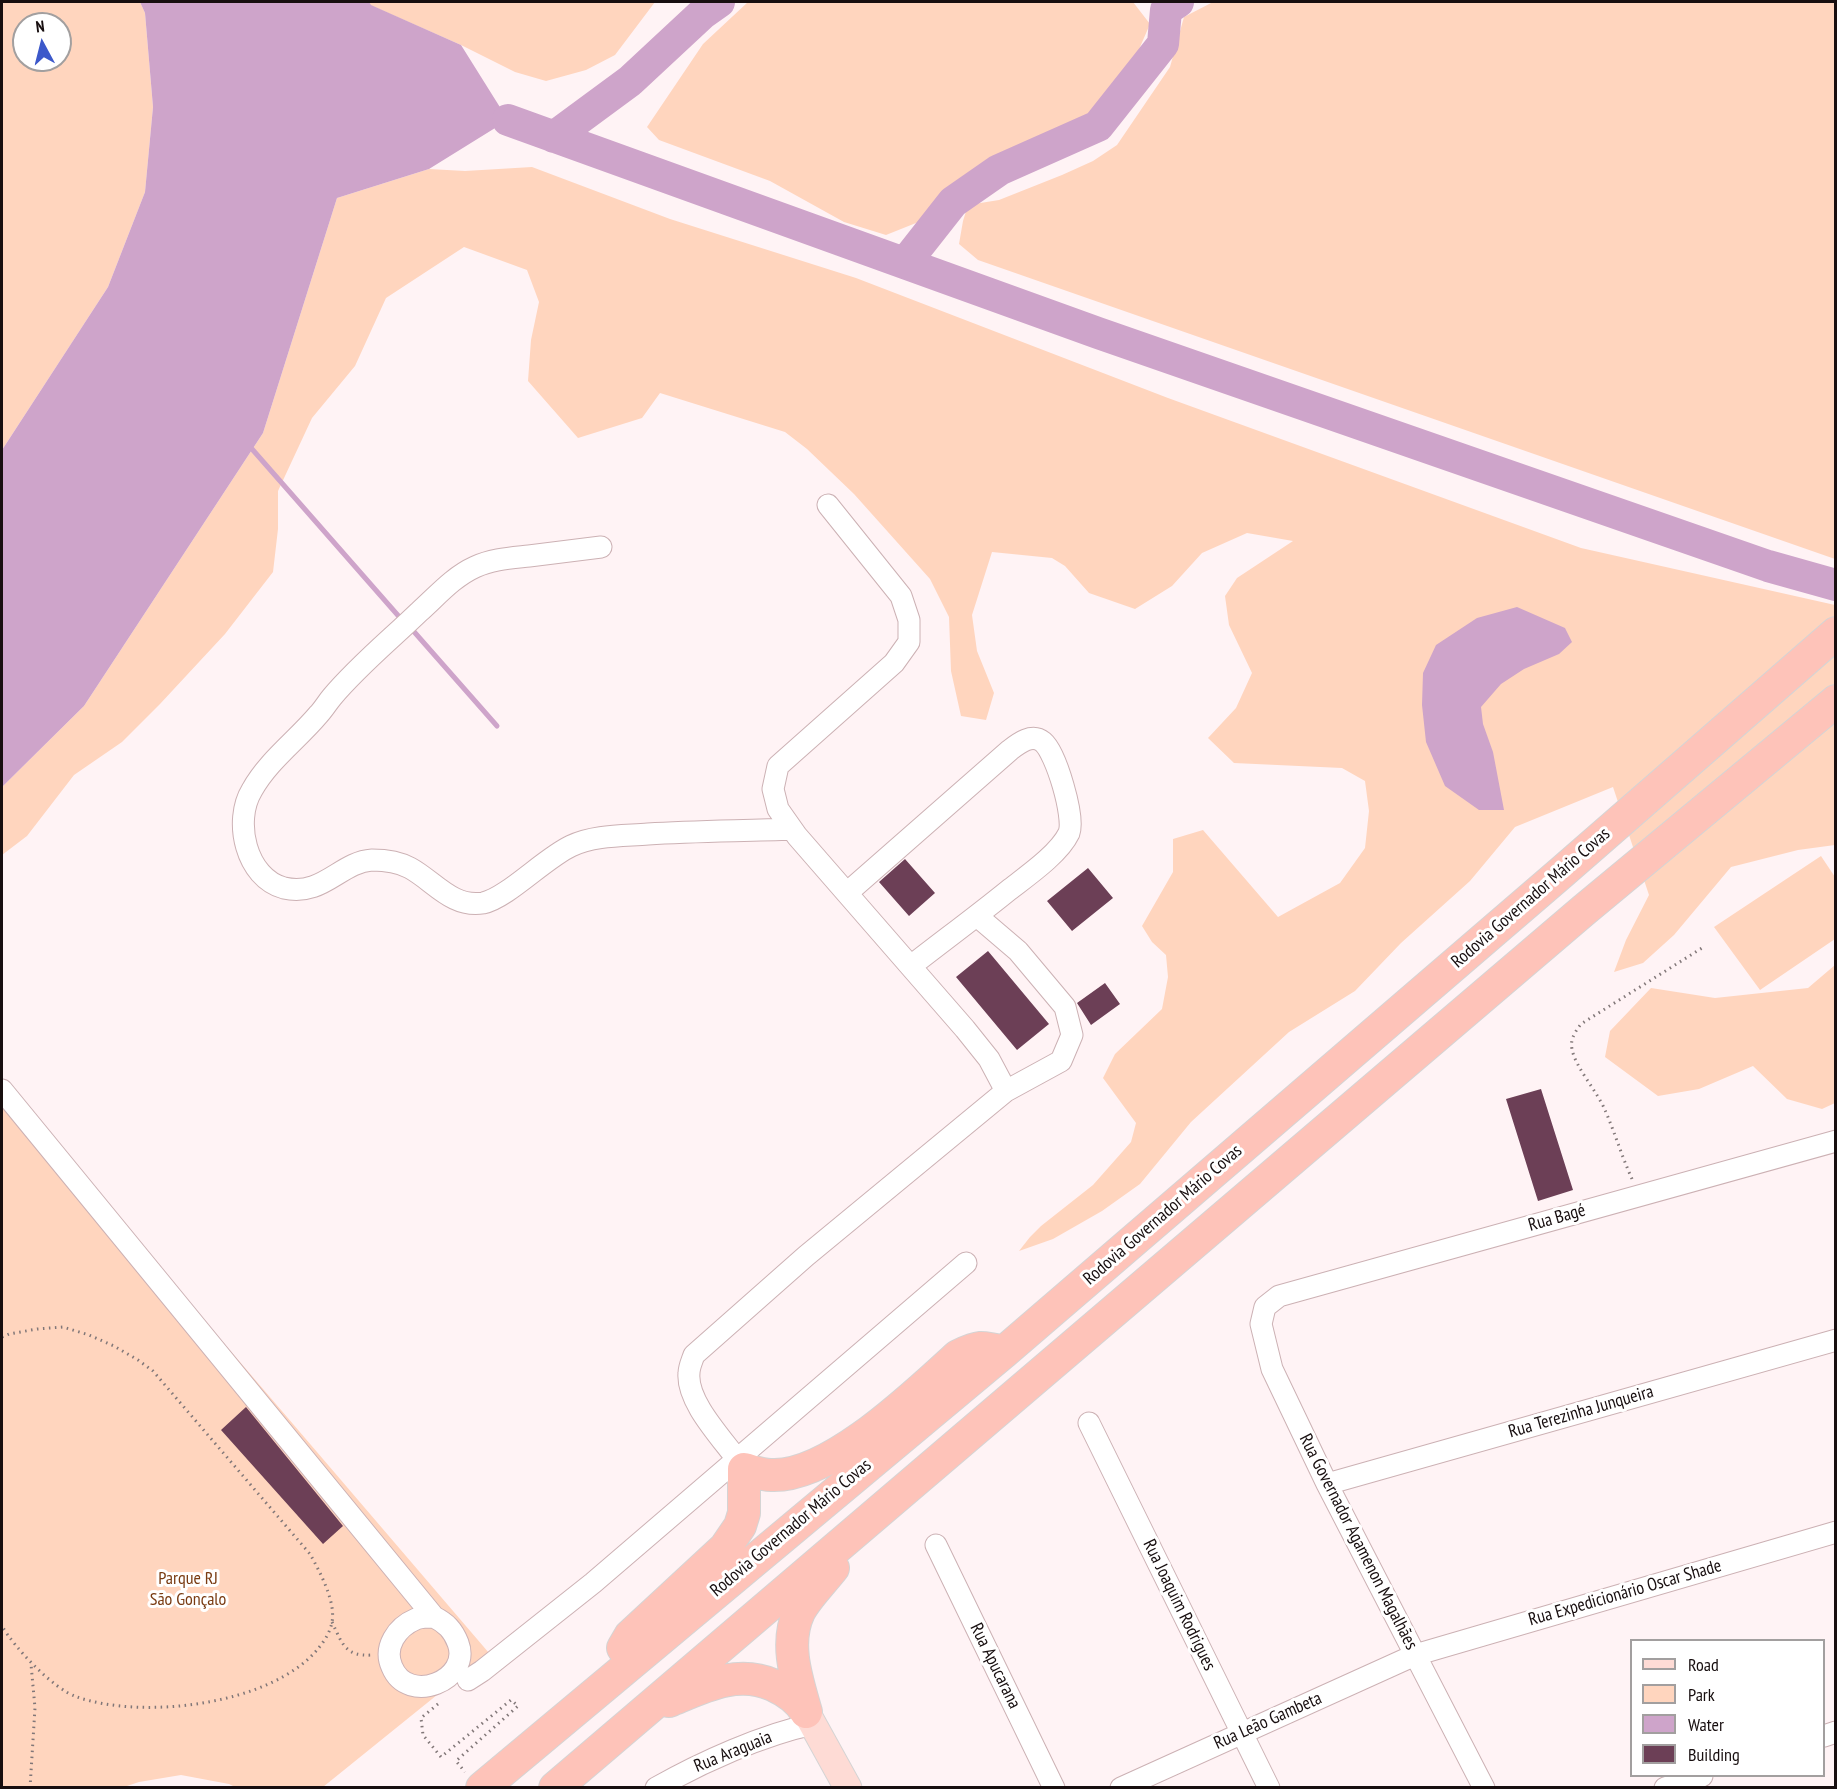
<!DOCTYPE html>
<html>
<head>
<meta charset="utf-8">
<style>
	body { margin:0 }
	#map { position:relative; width:1837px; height:1789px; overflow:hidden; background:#fff3f5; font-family:"PT Sans Narrow",sans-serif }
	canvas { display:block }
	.frame { position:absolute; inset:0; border:3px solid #170e0f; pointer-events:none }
	.legend { position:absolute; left:1630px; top:1639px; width:195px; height:138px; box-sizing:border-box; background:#fff; border:2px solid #a29f9f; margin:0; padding:8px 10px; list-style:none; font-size:18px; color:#170e0f }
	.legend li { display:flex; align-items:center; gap:12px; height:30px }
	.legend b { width:30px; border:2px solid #a29f9f }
	.north { position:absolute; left:12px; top:12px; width:60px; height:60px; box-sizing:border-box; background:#fff; border:2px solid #a29f9f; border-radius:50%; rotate:353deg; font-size:16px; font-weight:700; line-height:24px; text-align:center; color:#170e0f }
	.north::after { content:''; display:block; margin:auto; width:21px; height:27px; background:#3c58ca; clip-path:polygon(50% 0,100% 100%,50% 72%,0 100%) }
</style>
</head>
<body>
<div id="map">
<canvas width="1837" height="1789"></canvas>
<div class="frame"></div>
<ul class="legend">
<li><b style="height:8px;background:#fedbd5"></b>Road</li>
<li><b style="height:16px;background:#ffd5be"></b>Park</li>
<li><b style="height:16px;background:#cea4ca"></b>Water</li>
<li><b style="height:16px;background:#6c3f56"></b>Building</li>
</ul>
<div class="north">N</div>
</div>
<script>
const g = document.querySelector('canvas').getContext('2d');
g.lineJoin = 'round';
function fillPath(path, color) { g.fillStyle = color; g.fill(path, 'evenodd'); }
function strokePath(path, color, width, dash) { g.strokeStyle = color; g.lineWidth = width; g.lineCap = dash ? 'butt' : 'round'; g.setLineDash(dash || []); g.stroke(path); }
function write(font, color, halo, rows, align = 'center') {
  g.font = font + ' "PT Sans Narrow",sans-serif'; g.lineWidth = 6; g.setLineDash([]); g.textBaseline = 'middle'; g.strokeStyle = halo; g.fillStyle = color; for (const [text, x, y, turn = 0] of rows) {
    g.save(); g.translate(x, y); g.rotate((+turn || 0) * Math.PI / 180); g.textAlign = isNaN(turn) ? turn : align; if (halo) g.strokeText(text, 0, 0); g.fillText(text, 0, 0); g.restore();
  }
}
const green = new Path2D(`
	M2,2H140L145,13L153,107L145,192L108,287L2,450ZM24,24H60V60H24Z
	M369,2H655L615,55L586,70L546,81L515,72L461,45L370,5Z
	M748,2H1133L1150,24L1137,54L1093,117L1060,135L995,157L956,184L931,217L886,235L844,222L770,181L659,140L647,127L703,44Z
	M1213,2H1835V559L978,260L959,244L963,221L968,205L999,200L1062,175L1093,161L1117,145L1170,67L1184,17Z
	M532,167L670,219L856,278L1168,398L1581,548L1835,605V845L1798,850L1731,867L1674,935L1643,963L1614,972L1626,940L1649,895L1613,787L1515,827L1470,881L1401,943L1355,991L1289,1032L1191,1122L1140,1184L1102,1211L1053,1239L1019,1251L1030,1237L1041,1226L1093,1185L1131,1142L1136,1123L1103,1078L1115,1054L1162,1009L1168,977L1166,955L1152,942L1142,926L1173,872V839L1203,830L1278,917L1340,883L1365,848L1369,811L1365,781L1342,768L1234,763L1208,738L1236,708L1252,673L1229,625L1225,596L1237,578L1293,541L1247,533L1202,553L1172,586L1135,609L1089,593L1065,566L1052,558L992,552L972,615L977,651L994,693L986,720L961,716L951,671L949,617L930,579L854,494L807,449L785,432L660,393L642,418L578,438L528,381L531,340L539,302L527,270L464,247L386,298L355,366L312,418L278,491V529L273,572L225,634L160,704L122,742L74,775L27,836L2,855V787L84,706L263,433L337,198L429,169L465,171Z
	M1821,856L1835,877V939L1760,990L1714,927Z
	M1835,965V1103L1822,1109L1787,1099L1753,1066L1699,1089L1658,1096L1605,1057L1610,1031L1651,988L1715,998L1808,988Z
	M2,1084L489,1653L323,1787H235L229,1784L181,1775L139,1782L124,1787H2Z`);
const water = new Path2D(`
	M140,2H369L371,5L461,45L508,120L429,169L337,198L263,433L84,706L2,787V450L108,287L145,192L153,107L145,13Z
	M1517,607L1565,628L1572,642L1559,654L1524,669L1501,684L1481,707L1483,724L1493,752L1504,810H1479L1445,786L1426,742L1422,705L1423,673L1436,645L1477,618Z`);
const stream = new Path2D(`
	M252,449L402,620
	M409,626L497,726`);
const river = new Path2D(`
	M508,120L1098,333L1768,566L1836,585
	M554,137L630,81L702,14L719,2
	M905,263L953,202L999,170L1098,126L1163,44L1166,10L1178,2`);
const building = new Path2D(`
	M905,859L935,893L909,916L879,882Z
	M1088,868L1113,898L1072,931L1047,901Z
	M988,951L1049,1024L1017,1050L956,977Z
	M1105,983L1120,1004L1091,1025L1077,1003Z
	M1541,1089L1573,1190L1538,1201L1506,1099Z
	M246,1407L343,1526L323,1544L221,1430Z`);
const path = new Path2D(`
	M1632,1179C1622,1157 1615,1133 1605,1110C1597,1091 1575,1067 1572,1049C1570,1039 1575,1032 1581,1024L1702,948
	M2,1337L9,1334L37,1329L63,1327L89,1335L114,1346L138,1360L153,1371L310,1554C320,1572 336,1602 332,1622C330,1633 323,1643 317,1650C270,1705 143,1720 77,1697C53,1689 14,1647 2,1626
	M332,1622C342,1643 345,1657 372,1655
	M438,1704L421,1718L423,1735L441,1757L511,1700L518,1706L456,1761L465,1772
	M30,1788L35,1708L31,1664`);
const minor = new Path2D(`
	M601,547C577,550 553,553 529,556C511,558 492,559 475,567C453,577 437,596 419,612C390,640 358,666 332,697C327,703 323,710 318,715C297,740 268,761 252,790C233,821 246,878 284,888C323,897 340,862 372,860C384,860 399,862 410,868C434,881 452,908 483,903C507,898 545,858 571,846C594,835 623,836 648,834C696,831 744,831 792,829
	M847,893L1010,750C1019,743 1032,733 1043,742C1056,753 1075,817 1069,833C1059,854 1027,876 1009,890C977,916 943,941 911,966
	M977,916L1018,951L1065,1007L1072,1035L1061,1061L1006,1091
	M2,1090L434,1617C446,1623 453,1630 458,1643C472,1680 408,1706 392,1667C383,1647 397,1627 416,1619C421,1617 428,1617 434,1617
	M1089,1423L1269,1788
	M744,1469C728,1444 686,1404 689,1373C689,1367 692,1361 694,1355L806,1256L1006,1091L989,1059L965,1029L797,836L778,809L773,789L778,766L894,663L909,642V620L901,596L828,505
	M1327,1484L1836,1340
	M936,1545L1054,1788
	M468,1680L482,1671L593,1583L966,1263
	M1824,1736L1836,1732
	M656,1788C702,1762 762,1735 813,1724
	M1121,1788L1415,1655L1836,1532
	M1484,1788L1327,1484L1272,1369L1261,1324L1265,1307L1279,1296L1836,1141
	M1665,1788L1702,1776`);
const major = new Path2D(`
	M806,1712L848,1788`);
const highway = new Path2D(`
	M623,1648L630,1636L725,1548L740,1526L744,1513V1469C752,1471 762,1475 771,1475C830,1478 916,1394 958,1356C979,1346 981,1346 1004,1352
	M669,1701C703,1687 737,1669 773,1685C786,1691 799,1700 806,1712
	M806,1712C797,1680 784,1644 799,1612C806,1598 823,1581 833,1568
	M482,1788L1004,1352L1562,872L1836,633
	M555,1788L1584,910L1836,701`);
const streetNames = [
	["Rodovia Governador Mário Covas",1531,898,-41],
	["Rodovia Governador Mário Covas",1163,1215,-41],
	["Rua Bagé",1557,1218,-16],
	["Rua Terezinha Junqueira",1581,1412,-16],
	["Rodovia Governador Mário Covas",791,1528,-40],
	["Rua Governador Agamenon Magalhães",1358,1542,63],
	["Rua Expedicionário Oscar Shade",1625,1593,-16],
	["Rua Joaquim Rodrigues",1179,1605,64],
	["Rua Apucarana",995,1666,64],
	["Rua Leão Gambeta",1268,1721,-24],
	["Rua Araguaia",733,1752,-22]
];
const parkNames = [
	["Parque RJ",188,1579],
	["São Gonçalo",188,1600]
];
fillPath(green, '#ffd5be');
fillPath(water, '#cea4ca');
strokePath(stream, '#cea4ca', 5);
strokePath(river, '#cea4ca', 32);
fillPath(building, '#6c3f56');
strokePath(minor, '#ccb1b4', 23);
strokePath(major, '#d5d4d4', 29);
strokePath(highway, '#d5d4d4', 34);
strokePath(path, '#817778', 3, [1.5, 4.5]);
strokePath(minor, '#fff', 21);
strokePath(major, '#fedbd5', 27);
strokePath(highway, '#fec3b9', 32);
write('18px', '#170e0f', '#fff', streetNames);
write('18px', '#793b12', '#fff', parkNames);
</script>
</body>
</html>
